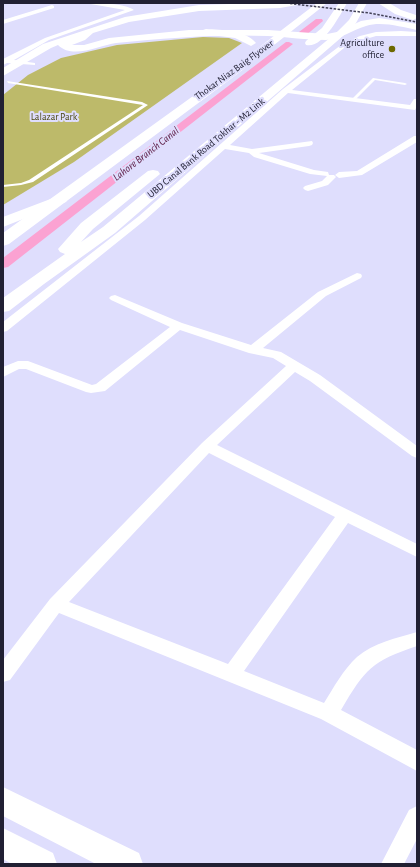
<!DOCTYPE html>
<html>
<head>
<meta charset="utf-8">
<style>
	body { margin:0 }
	#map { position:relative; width:420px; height:867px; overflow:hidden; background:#dfdefd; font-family:"Alegreya Sans",sans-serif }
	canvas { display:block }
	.frame { position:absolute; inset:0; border:4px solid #212033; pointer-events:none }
</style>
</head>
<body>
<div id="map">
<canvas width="420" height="867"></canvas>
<div class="frame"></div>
</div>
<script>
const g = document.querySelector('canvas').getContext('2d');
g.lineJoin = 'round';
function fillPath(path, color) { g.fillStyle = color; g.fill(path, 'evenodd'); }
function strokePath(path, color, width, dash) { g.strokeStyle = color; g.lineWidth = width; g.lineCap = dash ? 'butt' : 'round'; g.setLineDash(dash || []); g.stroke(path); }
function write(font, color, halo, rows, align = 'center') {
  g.font = font + ' "Alegreya Sans",sans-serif'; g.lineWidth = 4; g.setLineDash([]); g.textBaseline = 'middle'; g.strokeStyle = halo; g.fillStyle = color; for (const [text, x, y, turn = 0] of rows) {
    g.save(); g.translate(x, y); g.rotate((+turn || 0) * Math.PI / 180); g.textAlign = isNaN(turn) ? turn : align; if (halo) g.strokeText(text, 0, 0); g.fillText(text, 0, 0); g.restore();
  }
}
const green = new Path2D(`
	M203,37L229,38L242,43L74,162L3,205V95L28,75L61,58L117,45Z`);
const canal = new Path2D(`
	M316,19H322L323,21L305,36H299V32Z
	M286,42H289L293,44L8,267L3,268V258Z`);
const lane = new Path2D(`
	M373,78L405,83L407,84L405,85L375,80L354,101H352V99Z
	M7,81L142,102L148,105L33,182L21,185L3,187V185L21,183L29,180L143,105L8,83Z`);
const street = new Path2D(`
	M85,3C98,3 124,3 134,10L49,40L14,60L35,63V65L7,63L3,65V59L45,38L125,10Z
	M52,5L54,6V8L3,24V20Z
	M401,31L417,32V36H376L349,44L292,90L410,105L414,99H417V106L415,110L288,93L230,145L252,149L312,141L313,143L312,145L309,146L259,153L314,170L328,172L329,175H334L336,177L328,185L308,191L305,190L303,188L305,186L322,181L327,176L310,174L254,157L249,153L225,149L145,220L7,331L3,332V322L139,216L283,89L345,42L360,36L376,32Z
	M414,136H417V142L362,175L339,178L335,175L339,172L357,171Z
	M357,273L361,274L362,276L361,278L326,296L263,348L281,352L320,375L417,446V458L412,456L310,381L295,372L217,445L417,544V557L348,523L244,671L324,703C334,687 343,670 357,657C373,643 397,638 417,632V646C372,661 365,669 341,710L417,750V771L321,719L59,613L10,680L3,682V660L50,599L202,443L286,366L273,358L249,353L180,330L105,391L91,393L86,392L26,369H19L3,377V367L18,361H28L92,385L96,384L170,327L111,300L109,298L111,296L115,295L182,323L251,345L318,292ZM209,453L335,517L228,664L69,602Z
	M417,806V839L404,864H381L409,810Z`);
const secondary = new Path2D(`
	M3,787L139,853L143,864H96L3,816Z
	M3,828L53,853L57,864H12L3,859Z`);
const primary = new Path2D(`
	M261,3H298L297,5L280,8L199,11L129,22L93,33L85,40L72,45H84L109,38L189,30H268L327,34L337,32L361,21L379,18L417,24V30C401,27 382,21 366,26C352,30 341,39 326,40C307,40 287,37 268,36C217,34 168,38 116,43C100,45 73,60 58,45L51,48L3,76V68L43,44L125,17L199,5Z
	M378,3H389L401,10L416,15L417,18L413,20L395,14Z
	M61,195L66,196L68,199L66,202L3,227V217Z`);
const highway = new Path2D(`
	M317,3H327L240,72L9,244L3,246V233L232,68Z
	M339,3H347C340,15 323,49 306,45L305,43L306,41L322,28Z
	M359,3H367L356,23L343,36L115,233L44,284L9,311L3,312V298L65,254L60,252L58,249L81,223L148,171L153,170L158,171L160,174L93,229L81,242L103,227L337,32L349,20Z
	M206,29C221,30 246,30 256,43L251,46L235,38L203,34L201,32L203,30Z`);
const rail = new Path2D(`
	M286,3L369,13L417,22`);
const markers = [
	[392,49,4,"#6c6800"]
];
const farPoinames = [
	["Agriculture",384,43],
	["office",384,55]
];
const farStreetnames = [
	["Thokar Niaz Baig Flyover",234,70,-36],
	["UBD Canal Bank Road Tokhar - M2 Link",206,148,-40]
];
const farParknames = [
	["Lalazar Park",54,117]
];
const farWaternames = [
	["Lahore Branch Canal",146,154,-38]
];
fillPath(green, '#bdba6a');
fillPath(canal, '#fba2d2');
fillPath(lane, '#fff');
fillPath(street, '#fff');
fillPath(secondary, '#fff');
fillPath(primary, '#fff');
fillPath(highway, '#fff');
strokePath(rail, '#434257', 1.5, [2.5, 1.5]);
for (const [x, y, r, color] of markers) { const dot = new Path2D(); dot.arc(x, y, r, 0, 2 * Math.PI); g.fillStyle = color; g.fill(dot); strokePath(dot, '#dfdefd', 1.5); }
write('10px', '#212033', '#dfdefd', farPoinames, 'right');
write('10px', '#212033', '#dfdefd', farStreetnames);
write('10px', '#4a4712', '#dfdefd', farParknames);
write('italic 11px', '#58153f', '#dfdefd', farWaternames);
</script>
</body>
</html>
